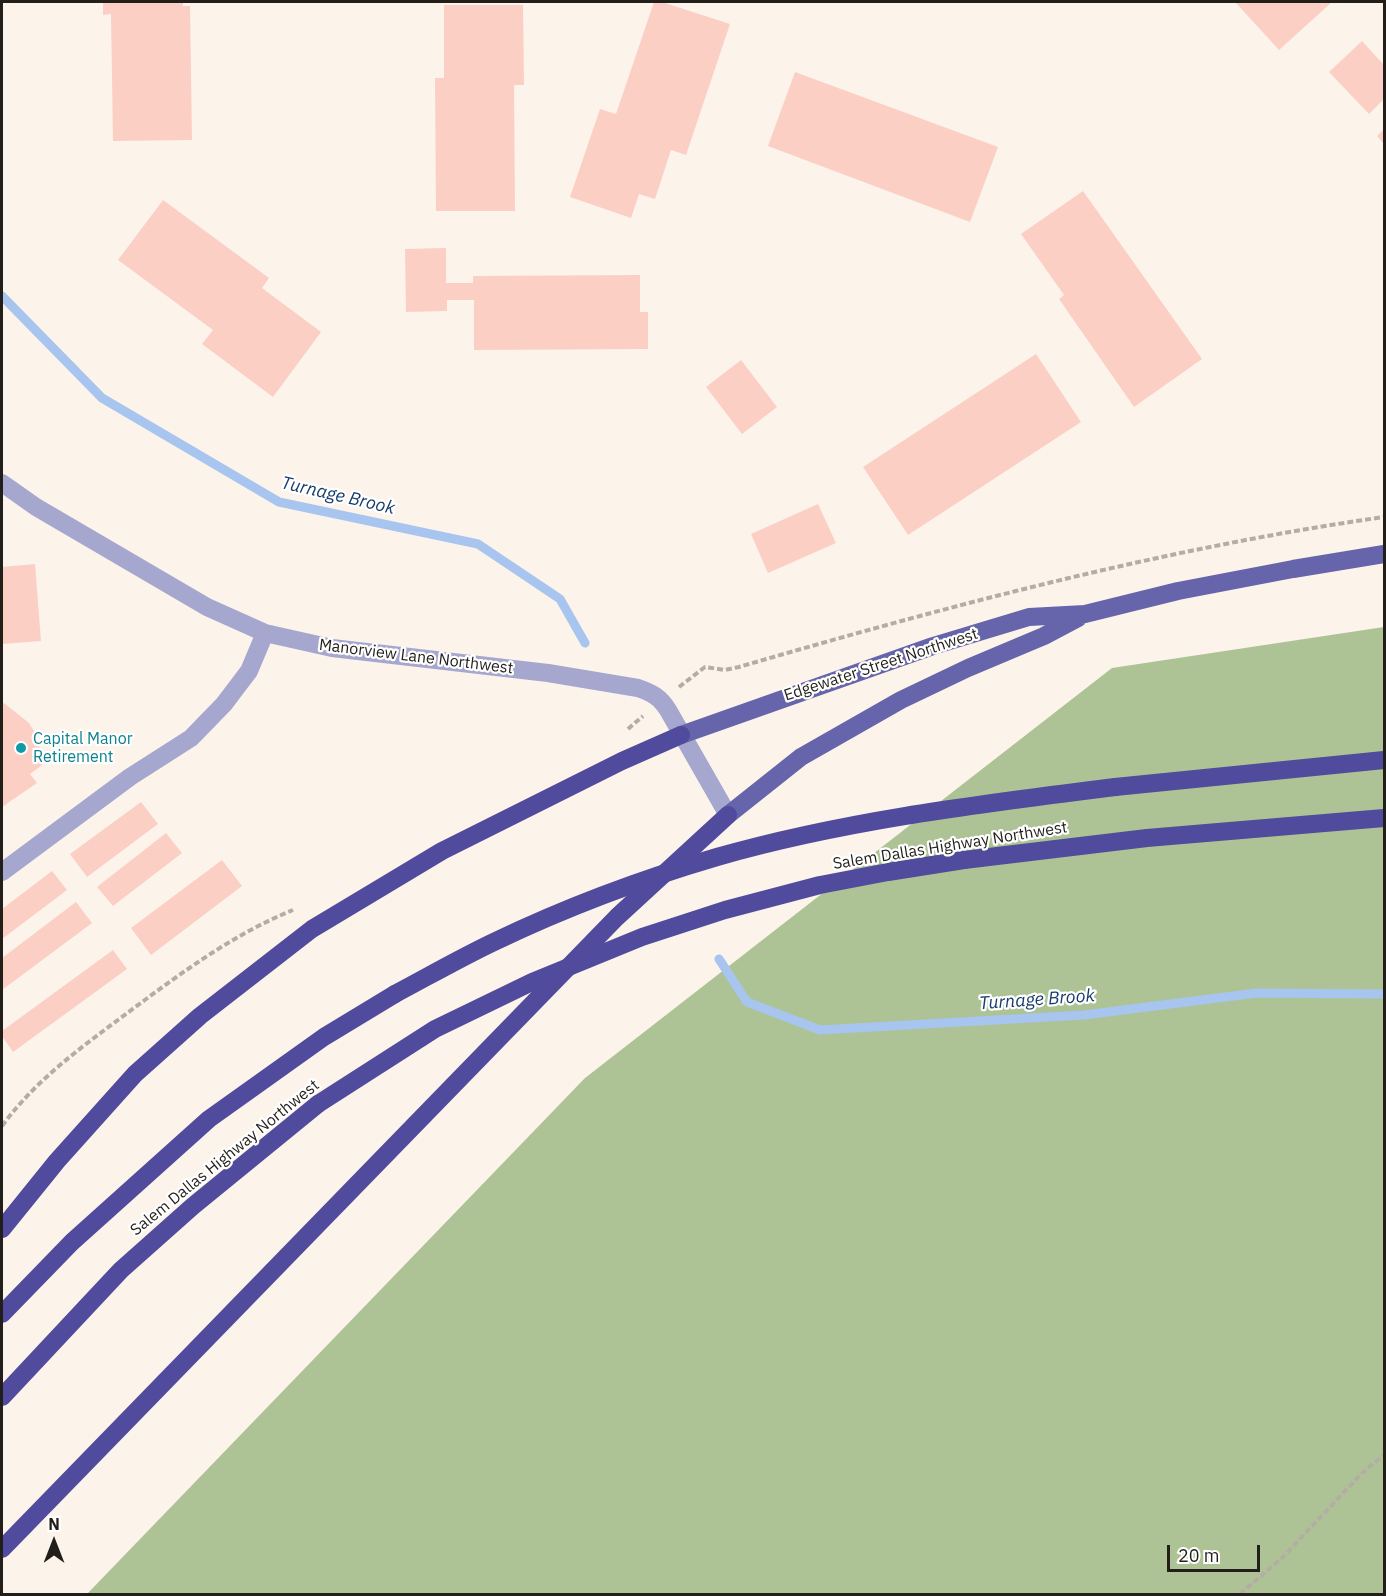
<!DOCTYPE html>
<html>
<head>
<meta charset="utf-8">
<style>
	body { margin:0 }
	#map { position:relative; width:1386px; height:1596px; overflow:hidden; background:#fcf3ea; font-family:"IBM Plex Sans",sans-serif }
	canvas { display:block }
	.frame { position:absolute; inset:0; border:3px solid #221f1b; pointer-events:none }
	.north { position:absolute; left:24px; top:1512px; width:60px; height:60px; -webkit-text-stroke:4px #fff; paint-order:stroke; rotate:0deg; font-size:16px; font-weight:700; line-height:24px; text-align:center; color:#221f1b }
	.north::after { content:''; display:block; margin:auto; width:21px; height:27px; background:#221f1b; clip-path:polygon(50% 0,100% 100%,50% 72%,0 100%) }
	.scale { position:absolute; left:1167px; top:1545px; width:93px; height:27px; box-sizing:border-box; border:3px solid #221f1b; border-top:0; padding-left:8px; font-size:18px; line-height:21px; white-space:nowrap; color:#221f1b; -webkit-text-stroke:4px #fff; paint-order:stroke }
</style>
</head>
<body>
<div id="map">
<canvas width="1386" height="1596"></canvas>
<div class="frame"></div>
<div class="north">N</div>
<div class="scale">20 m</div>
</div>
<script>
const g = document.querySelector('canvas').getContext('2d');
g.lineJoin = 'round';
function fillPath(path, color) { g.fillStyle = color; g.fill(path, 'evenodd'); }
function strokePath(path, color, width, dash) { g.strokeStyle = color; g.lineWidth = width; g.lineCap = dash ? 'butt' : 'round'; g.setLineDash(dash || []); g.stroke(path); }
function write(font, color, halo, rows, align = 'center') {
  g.font = font + ' "IBM Plex Sans",sans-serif'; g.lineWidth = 4.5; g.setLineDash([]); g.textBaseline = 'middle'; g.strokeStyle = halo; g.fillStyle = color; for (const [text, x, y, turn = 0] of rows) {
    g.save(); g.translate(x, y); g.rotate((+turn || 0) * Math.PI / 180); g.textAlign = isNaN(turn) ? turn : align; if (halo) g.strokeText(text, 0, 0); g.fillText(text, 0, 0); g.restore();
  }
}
const forest = new Path2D(`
	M1384,627V1594H87L585,1078L1112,668Z`);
const stream = new Path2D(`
	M2,296L102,398L279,502L478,544L560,599L585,643
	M719,959L747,1002L820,1030L1084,1015L1257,993L1384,994`);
const building = new Path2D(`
	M103,2H183V6H190L192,140L113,141L111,14L103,15Z
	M654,2H662L730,24L686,155L671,150L655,199L639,194L631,218L570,197L600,109L616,114Z
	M1238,2H1329L1331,3L1279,50L1236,3Z
	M444,5H523L524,85H514L515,211H436L435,78H444Z
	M1362,41L1384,65V99L1369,114L1329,72Z
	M795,72L998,147L970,222L768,146Z
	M1384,129V144L1377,136Z
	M1083,191L1202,359L1134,407L1059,299L1064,295L1021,234Z
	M163,200L269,278L262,288L321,332L273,397L202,344L213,330L118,260Z
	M446,248V283H473V276L640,275V312H648V349L474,350V300H447V311L406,312L405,249Z
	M1036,354L1081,422L908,535L863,467Z
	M741,360L777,407L742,434L706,387Z
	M818,504L836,543L768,573L751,534Z
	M35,564L41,641L2,644V567Z
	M4,703L29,723L35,733L45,763L30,774L37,783L2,807V705Z
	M141,802L158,824L87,877L70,854Z
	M166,833L182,853L113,906L97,887Z
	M222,860L242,886L151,955L131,928Z
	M52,871L67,890L2,939V909Z
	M76,902L92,923L2,990V958Z
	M113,950L127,969L13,1052L2,1036V1031Z`);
const path = new Path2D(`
	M679,687L705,667L725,670L739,667C951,605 1166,548 1384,517
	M628,729L643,716
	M2,1126C38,1077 86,1044 134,1008C184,971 234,934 293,910
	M1240,1594L1283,1557L1362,1473L1384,1455`);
const minor = new Path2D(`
	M2,483L36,507L207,607L265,633L332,648L548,673L638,688C652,693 660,697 668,710L728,815
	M2,872L130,777L191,738L224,704L249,671L265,633`);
const major = new Path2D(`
	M681,735L933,646L1029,617L1085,614L1178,591L1293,569L1384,554
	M728,815L801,757L901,700L968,668L1044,636L1078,618`);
const highway = new Path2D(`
	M1115,787L1384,760
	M964,860L1147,838L1384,818
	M2,1229L57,1161L135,1074L200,1016L312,929L442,851L622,761L681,735
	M2,1314L72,1242L209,1119L324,1037L395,994
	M2,1397L121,1270L193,1206L318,1104
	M2,1549L617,917L728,815`);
const highwayBridge = new Path2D(`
	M395,994C429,976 462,957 496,941C567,907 642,879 717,857C846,820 981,804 1115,787
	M318,1104L435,1029L532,982L642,937L725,910L820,885L888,872L964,860`);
const markers = [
	[21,748,6,"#0f9aa8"]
];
const streetNames = [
	["Manorview Lane Northwest",416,657,7],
	["Edgewater Street Northwest",881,665,-18],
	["Salem Dallas Highway Northwest",950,846,-9],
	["Salem Dallas Highway Northwest",225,1158,-39]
];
const cultureNames = [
	["Capital Manor",33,739],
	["Retirement",33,757]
];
const waterNames = [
	["Turnage Brook",338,496,13],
	["Turnage Brook",1037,1000,-4]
];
fillPath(forest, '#aec395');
strokePath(stream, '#a7c5ee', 9);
fillPath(building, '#fccfc5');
strokePath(path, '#b4ada6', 4, [6, 3]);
strokePath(minor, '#a5a7ce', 18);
strokePath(major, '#6664aa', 18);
strokePath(highway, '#504b9c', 18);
strokePath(highwayBridge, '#504b9c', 18);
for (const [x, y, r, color] of markers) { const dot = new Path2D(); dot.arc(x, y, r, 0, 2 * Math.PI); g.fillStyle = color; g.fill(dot); strokePath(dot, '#fff', 2); }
write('16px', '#221f1b', '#fff', streetNames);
write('16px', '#0d838f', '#fff', cultureNames, 'left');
write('italic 18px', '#153b6d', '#fff', waterNames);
</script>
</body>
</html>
